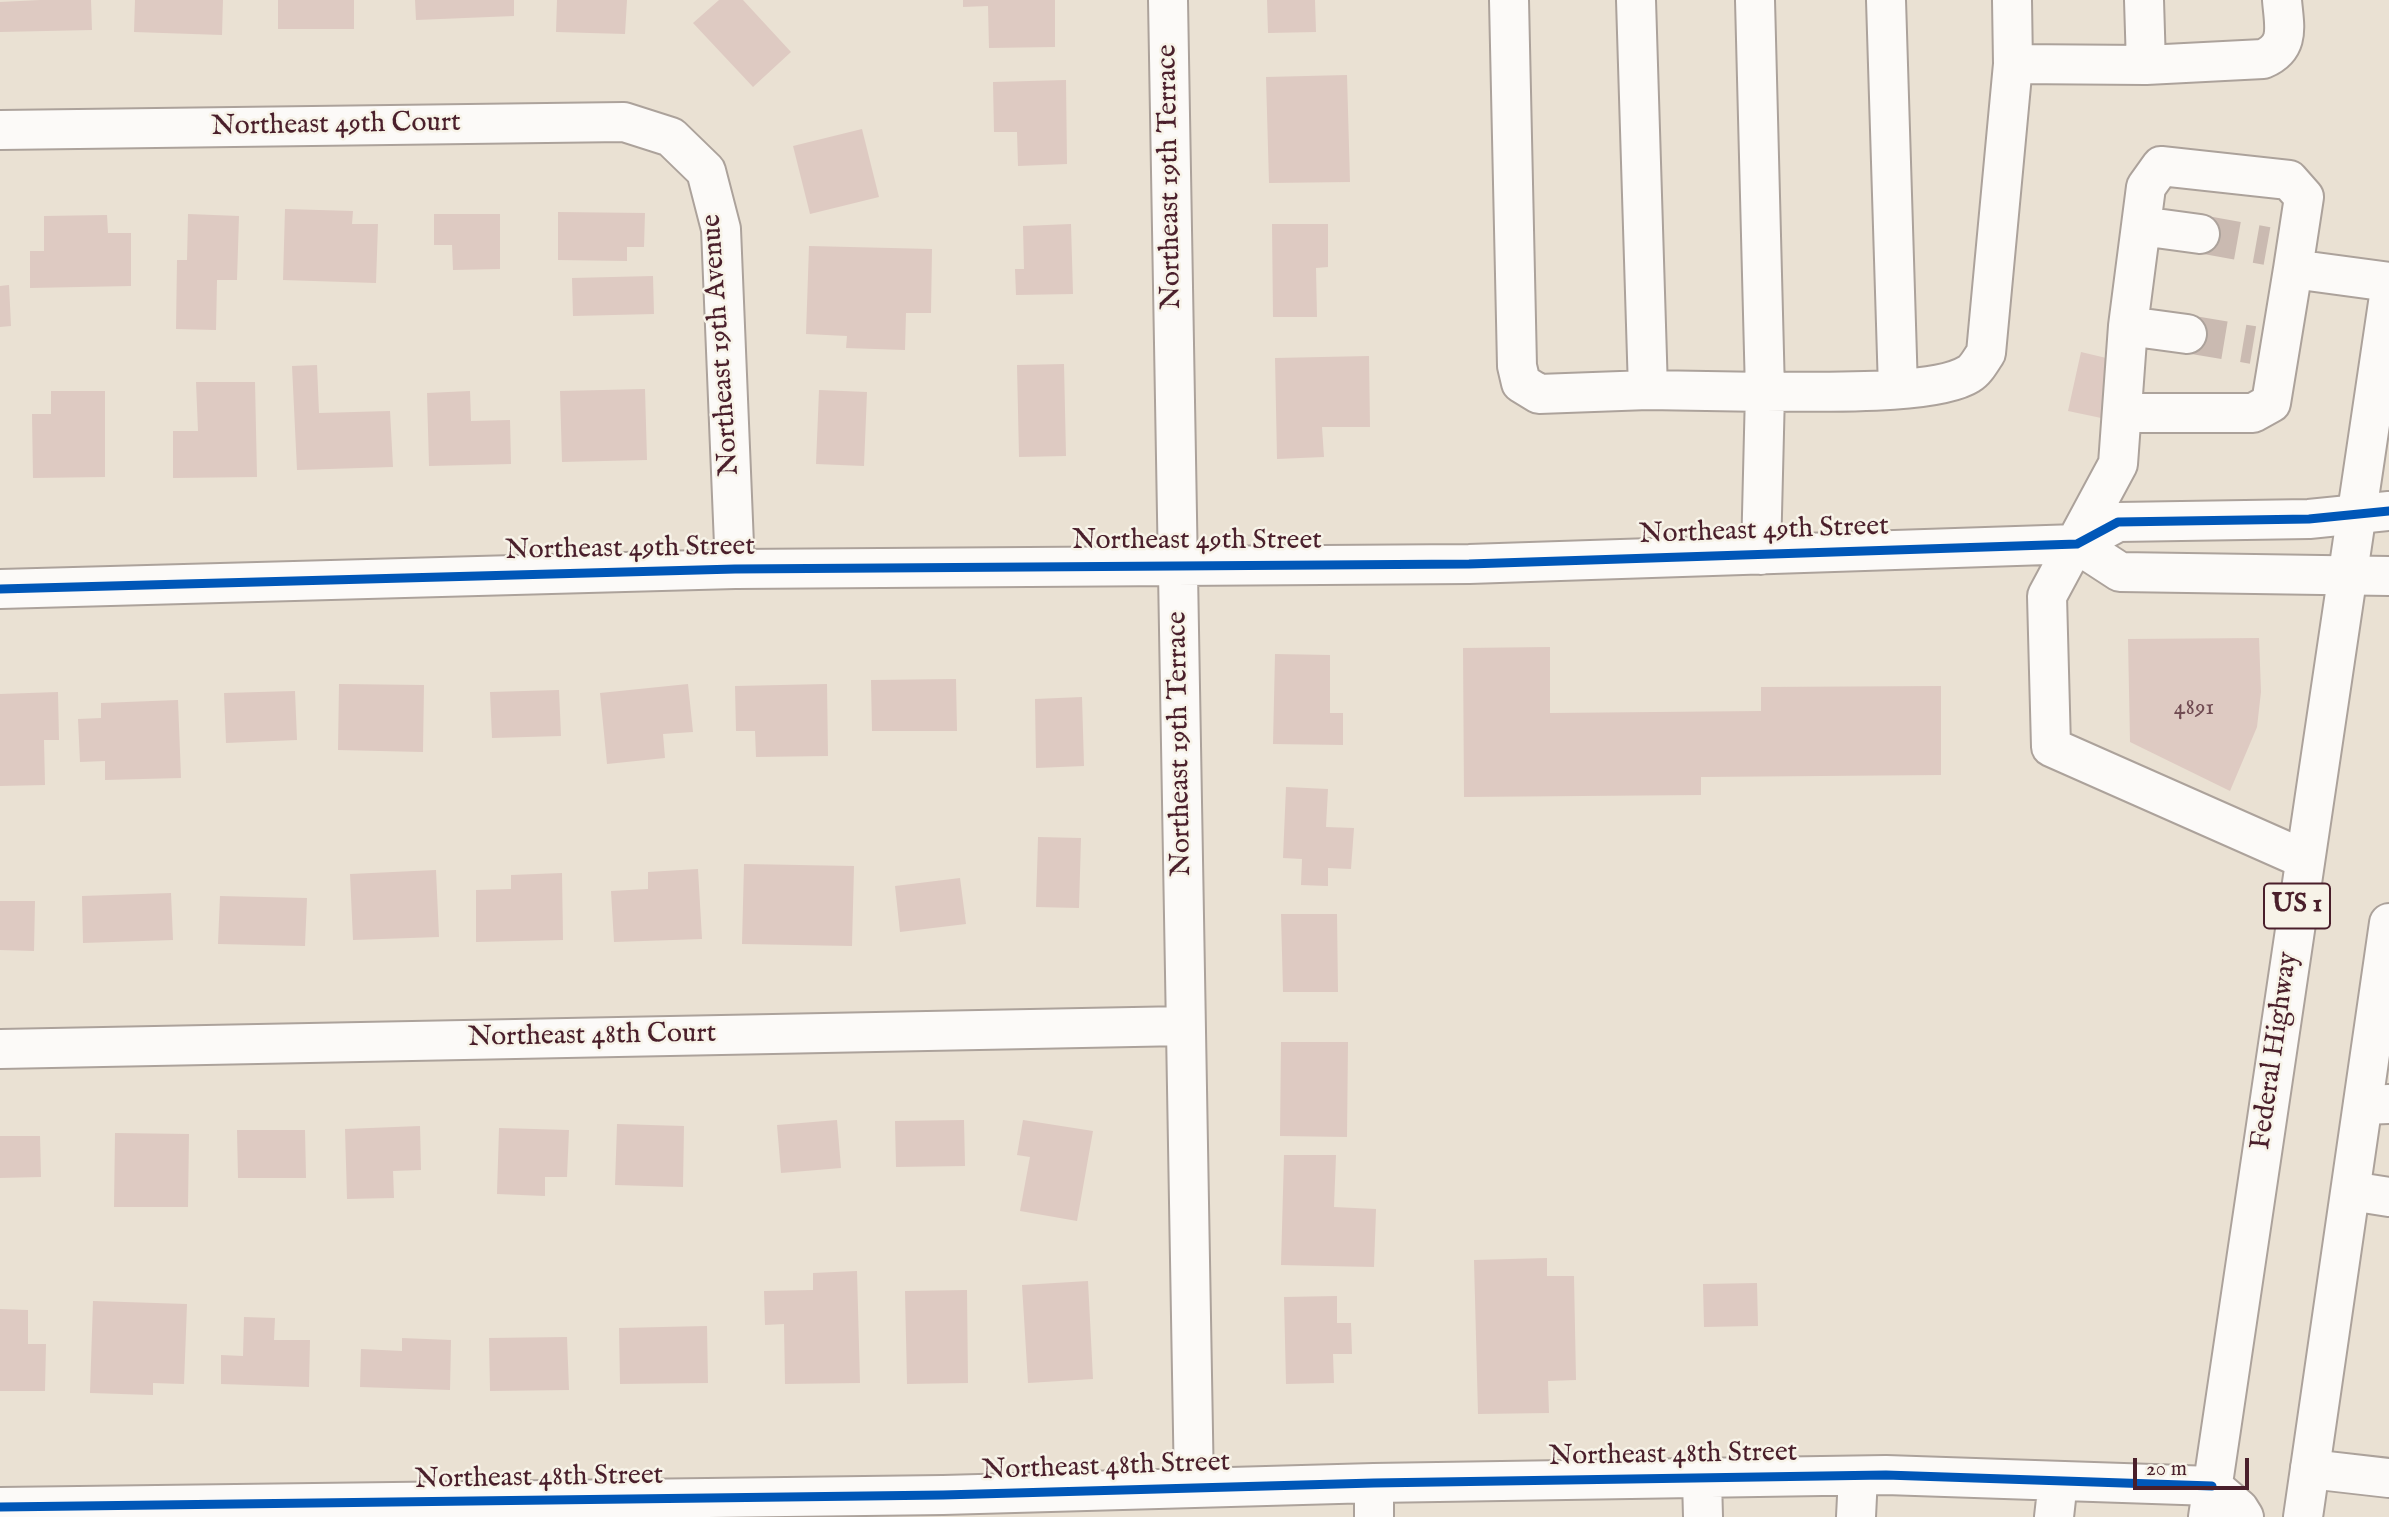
<!DOCTYPE html>
<html>
<head>
<meta charset="utf-8">
<style>
	body { margin:0 }
	#map { position:relative; width:2389px; height:1517px; overflow:hidden; background:#eae1d3; font-family:"IM FELL English",serif }
	canvas { display:block }
	.scale { position:absolute; left:2133px; top:1458px; width:116px; height:32px; box-sizing:border-box; border:4px solid #4a1f2b; border-top:0; padding-left:9px; font-size:21px; line-height:24px; white-space:nowrap; color:#4a1f2b; -webkit-text-stroke:5px #f7f3e8; paint-order:stroke }
</style>
</head>
<body>
<div id="map">
<canvas width="2389" height="1517"></canvas>
<div class="scale">20 m</div>
</div>
<script>
const g = document.querySelector('canvas').getContext('2d');
g.lineJoin = 'round';
function fillPath(path, color) { g.fillStyle = color; g.fill(path, 'evenodd'); }
function strokePath(path, color, width, dash) { g.strokeStyle = color; g.lineWidth = width; g.lineCap = dash ? 'butt' : 'round'; g.setLineDash(dash || []); g.stroke(path); }
function write(font, color, halo, rows, align = 'center') {
  g.font = font + ' "IM FELL English",serif'; g.lineWidth = 5; g.setLineDash([]); g.textBaseline = 'middle'; g.strokeStyle = halo; g.fillStyle = color; for (const [text, x, y, turn = 0] of rows) {
    g.save(); g.translate(x, y); g.rotate((+turn || 0) * Math.PI / 180); g.textAlign = isNaN(turn) ? turn : align; if (halo) g.strokeText(text, 0, 0); g.fillText(text, 0, 0); g.restore();
  }
}
const building = new Path2D(`
	M40,0H91L92,30L0,32V2Z
	M135,0H223L222,35L134,32Z
	M278,0H354V29H278Z
	M415,0H514V16L416,20Z
	M557,0H627L625,34L556,32Z
	M719,0H743L791,52L753,87L693,23Z
	M963,0H1055V47L989,48L988,6L963,7Z
	M1267,0H1315L1316,32L1268,33Z
	M1347,75L1350,182L1269,183L1266,77Z
	M1066,80L1067,164L1018,166L1017,132H994L993,82Z
	M862,129L879,197L810,214L793,146Z
	M285,209L353,211L352,224H378L376,283L283,280Z
	M558,212L645,213L644,247H627V261L558,260Z
	M188,214L239,216L237,280H217L216,330L176,329L177,260H187Z
	M434,214H500V269L453,270L452,245H434Z
	M107,215L108,233H131V286L30,288V251H44V216Z
	M1071,224L1073,294L1016,295L1015,269H1024L1023,226Z
	M1272,224H1328V267L1316,268L1317,317H1273Z
	M809,246L932,249L931,313H906L905,350L846,348L847,336L806,334Z
	M653,276L654,314L573,316L572,278Z
	M9,285L11,326L0,327V286Z
	M2081,352L2119,361L2106,419L2068,411Z
	M1369,356L1370,427H1322L1324,457L1277,459L1275,358Z
	M1064,364L1066,456L1019,457L1017,365Z
	M317,365L319,413L390,411L393,467L297,470L292,366Z
	M196,382H255L257,477L173,478V431H198Z
	M645,389L647,460L562,462L560,391Z
	M819,390L867,392L864,466L816,464Z
	M51,391H105V477L33,478L32,414H51Z
	M470,391L471,421L510,420L511,464L429,466L427,393Z
	M2259,638L2261,692L2257,727L2230,791L2130,742L2128,639Z
	M1550,647V713L1761,711V687L1941,686V775L1701,777V795L1464,797L1463,648Z
	M1275,654L1330,655V713H1343V745L1273,744Z
	M956,679L957,731H872L871,680Z
	M339,684L424,685L423,752L338,750Z
	M688,684L693,732L663,734L665,758L607,764L600,693Z
	M827,684L828,756L756,757L755,731H736L735,686Z
	M559,690L561,736L492,738L490,692Z
	M295,691L297,740L226,743L224,693Z
	M58,692L59,740H44L45,785L0,786V694Z
	M1082,697L1084,766L1036,768L1035,699Z
	M178,700L181,778L105,780V761L80,762L78,719L101,718V703Z
	M1286,787L1328,789L1326,827L1354,828L1351,869L1328,868V886L1301,885L1302,859L1283,858Z
	M1038,837L1081,838L1079,908L1036,907Z
	M744,864L854,866L852,946L742,944Z
	M698,869L702,939L614,942L611,891L648,889V872Z
	M436,870L439,937L353,940L350,874Z
	M562,873L563,940L476,942V890L511,889V875Z
	M960,878L966,924L900,932L895,886Z
	M171,893L173,940L83,943L82,896Z
	M220,896L307,898L305,946L218,944Z
	M0,901H35L34,951L0,950Z
	M1281,914H1337L1338,992H1283Z
	M1281,1042H1348L1347,1137L1280,1136Z
	M837,1120L841,1168L781,1173L777,1125Z
	M964,1120L965,1166L896,1167L895,1121Z
	M1023,1120L1093,1131L1077,1221L1020,1211L1030,1157L1017,1155Z
	M617,1124L684,1126L683,1187L615,1185Z
	M420,1126L421,1170L393,1171L394,1198L347,1199L345,1129Z
	M499,1128L569,1130L567,1177H545V1196L497,1194Z
	M237,1130H305L306,1178H238Z
	M115,1133L189,1134L188,1207H114Z
	M0,1136H40L41,1177L0,1178Z
	M1284,1155H1336L1334,1207L1376,1209L1374,1267L1281,1265Z
	M1547,1258V1276H1574L1576,1380L1548,1381L1549,1413L1478,1414L1474,1260Z
	M857,1271L860,1383L785,1384L784,1324L765,1325L764,1291L813,1290V1273Z
	M1088,1281L1093,1379L1028,1383L1022,1285Z
	M1757,1283L1758,1326L1704,1327L1703,1284Z
	M967,1290L968,1383L907,1384L905,1291Z
	M1337,1296V1323H1351L1352,1354H1333L1334,1383L1286,1384L1284,1297Z
	M93,1301L187,1304L184,1384L153,1383V1395L90,1393Z
	M0,1309L28,1310V1344H46L45,1391H0Z
	M244,1317L275,1318L274,1340H310L309,1387L221,1384V1355L243,1356Z
	M707,1326L708,1383L620,1384L619,1328Z
	M567,1337L569,1390L490,1391L489,1338Z
	M402,1338L451,1340L450,1390L360,1387L361,1349L402,1351Z`);
const minorTunnel = new Path2D(`
	M2200,234L2267,246
	M2187,334L2253,345`);
const minor = new Path2D(`
	M1168,0L1194,1488
	M1509,0L1517,366L1521,383L1539,394L1648,390L1765,392L1761,555
	M1636,0L1648,390
	M1755,0L1765,392C1810,391 1935,396 1969,374C1976,370 1981,360 1986,353L2013,64L2146,65L2263,59C2291,47 2284,26 2282,0
	M1886,0L1898,389
	M2012,0L2013,64
	M2144,0L2146,65
	M0,130L624,122L671,137L706,171L721,229L735,569
	M2141,226L2200,234
	M2128,326L2187,334
	M2123,413H2253L2271,403L2293,269
	M2077,544L2120,572L2389,576
	M0,589L735,569L1469,564L2077,544L2118,522L2309,519L2389,511
	M2304,859L2051,747L2047,596L2118,464L2128,326L2146,187L2161,166L2289,180L2304,197L2293,269L2389,282
	M0,1049L1185,1026
	M2363,1105L2389,1104
	M2351,1191L2389,1197
	M2310,1469L2389,1478
	M1702,1479L1703,1517
	M1374,1483V1517
	M0,1507L943,1495L1374,1483L1886,1475L2212,1486
	M1856,1517L1858,1476
	M2054,1517L2058,1481`);
const major = new Path2D(`
	M2212,1486L2239,1509L2244,1517
	M2208,1517L2389,296
	M2303,1517L2389,923`);
const cycleway = new Path2D(`
	M0,589L735,569L1469,564L2077,544L2118,522L2309,519L2389,511
	M0,1507L943,1495L1374,1483L1886,1475L2212,1486`);
const numberNames = [
	["4891",2194,709]
];
const shields = [
	[2297,906,66]
];
const shieldNames = [
	["US 1",2297,906]
];
const streetNames = [
	["Northeast 49th Court",336,126,-1],
	["Northeast 19th Terrace",1171,177,-91],
	["Northeast 19th Avenue",722,345,-94],
	["Northeast 49th Street",1764,532,-2],
	["Northeast 49th Street",1197,542],
	["Northeast 49th Street",630,550,-1],
	["Northeast 19th Terrace",1181,744,-91],
	["Northeast 48th Court",592,1037,-1],
	["Federal Highway",2276,1051,-82],
	["Northeast 48th Street",1673,1456,-1],
	["Northeast 48th Street",1106,1468,-2],
	["Northeast 48th Street",539,1479,-1]
];
fillPath(building, '#decac2');
strokePath(minorTunnel, '#cabab1', 38, [38, 19]);
strokePath(minor, '#aca29b', 42);
strokePath(major, '#aca29b', 42);
strokePath(minor, '#fcfaf8', 38);
strokePath(major, '#fcfaf8', 38);
strokePath(cycleway, '#0057b8', 9);
write('24px', '#704b52', null, numberNames);
for (const [x, y, w] of shields) { const box = new Path2D(); box.roundRect(x - w / 2, y - 22.5, w, 45, 5); g.fillStyle = '#f7f3e8'; g.fill(box); strokePath(box, '#4a1f2b', 2); }
write('bold 26px', '#4a1f2b', null, shieldNames);
write('28px', '#4a1f2b', '#f7f3e8', streetNames);
</script>
</body>
</html>
